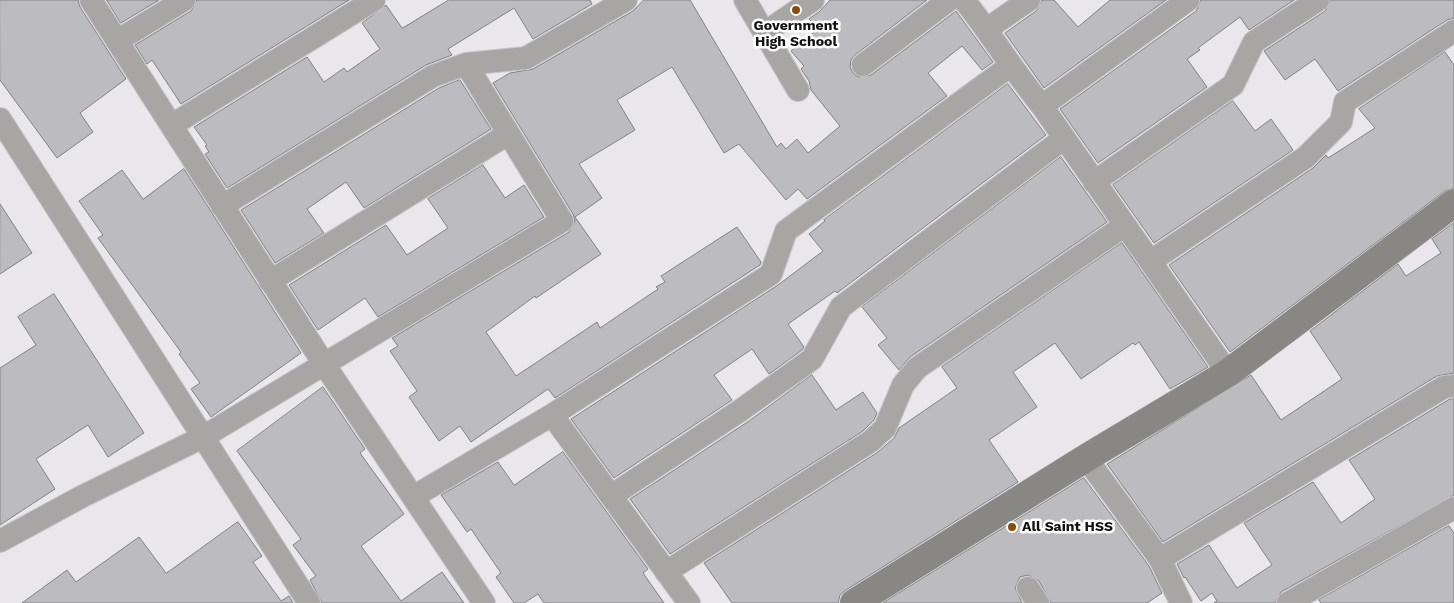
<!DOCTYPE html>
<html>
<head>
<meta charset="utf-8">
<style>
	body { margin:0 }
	canvas { display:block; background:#e9e7eb }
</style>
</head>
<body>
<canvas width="1454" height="603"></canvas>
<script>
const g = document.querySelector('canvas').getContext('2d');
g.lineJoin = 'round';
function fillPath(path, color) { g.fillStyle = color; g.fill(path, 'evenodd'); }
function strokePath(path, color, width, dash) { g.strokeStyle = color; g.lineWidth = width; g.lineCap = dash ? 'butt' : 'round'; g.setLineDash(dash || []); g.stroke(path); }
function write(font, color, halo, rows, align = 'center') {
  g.font = font + ' "Work Sans",sans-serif'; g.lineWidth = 5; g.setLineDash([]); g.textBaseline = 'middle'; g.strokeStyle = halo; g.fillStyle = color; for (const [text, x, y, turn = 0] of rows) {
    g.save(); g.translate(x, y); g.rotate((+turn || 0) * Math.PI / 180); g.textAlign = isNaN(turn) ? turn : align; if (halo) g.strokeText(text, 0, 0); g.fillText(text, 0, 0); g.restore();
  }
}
const building = new Path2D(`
	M0,0H78L80,7L126,79L80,113L93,132L57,158L0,80Z
	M107,0H159L121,23Z
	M197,0H349L181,104L152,60L147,64L135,45L191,11Z
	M449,0H590L592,4L533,39L514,8L448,49L452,55L426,65L227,188L205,154L209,152L205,146L207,145L194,127L307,57L324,82L344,68L347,72L380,49L362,23L386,5L402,28Z
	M644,0H690L777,147L781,143L786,149L797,139L808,153L840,126L811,90L809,81L801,69L804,66L791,51L818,29L809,19L820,11L830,0H927L855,55L851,60L850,67L853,73L858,77L871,75L956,11L993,62L982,70L962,46L928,73L947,96L807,199L798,189L786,200L739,144L724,153L672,67L617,100L635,130L579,164L602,198L575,217L601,254L536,298L535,296L486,332L516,376L597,322L600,328L658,289L656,287L665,282L661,276L737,227L761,262L760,265L555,398L548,389L471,442L460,426L439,441L409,397L417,391L390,351L398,346L392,338L569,232L575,221L573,214L493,83L510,73L533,69L633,11Z
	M1042,0H1054L1078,27L1110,0H1166L1044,88L1005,33L1036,11Z
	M1201,0H1294L1249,30L1240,17L1198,48L1200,50L1187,59L1207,87L1098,163L1060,109L1196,11Z
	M1331,0H1454V18L1447,20L1338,91L1315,59L1285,80L1264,51L1325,11Z
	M1445,52L1454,65V188L1445,191L1230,352L1169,265L1313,168L1326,155L1328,158L1375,128L1359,109Z
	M460,80L491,129L364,208L346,182L307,209L324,233L275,263L241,210L439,88Z
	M1008,84L1046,135L837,293L835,291L788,324L804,347L802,350L769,374L752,349L714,375L732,400L614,478L571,419L778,285L823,251L809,234L825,221L824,220Z
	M1233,101L1255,131L1271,119L1293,150L1154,243L1113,185Z
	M1061,157L1107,222L910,357L899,370L878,345L887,338L862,307Z
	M483,165L505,198L524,185L544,217L378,317L365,298L318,330L289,285L386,225L407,255L448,228L428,199Z
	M184,169L301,353L211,417L191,389L200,383L179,354L181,352L98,238L103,235L79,201L122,170L143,199Z
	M0,204L32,253L0,274Z
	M1454,223V373L1437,376L1163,542L1107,464L1251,375L1281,420L1342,379L1310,331L1398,264L1406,276L1441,253L1432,239Z
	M1122,243L1208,367L1170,389L1139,342L1135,345L1133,343L1081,379L1055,343L1013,372L1037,407L989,440L1018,482L846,590L840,595L838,603H732L704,563L878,452L894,438L899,428L957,388L942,367Z
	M54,294L144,433L108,457L88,425L36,459L55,489L0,525V368L36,345L18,317Z
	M812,375L836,410L863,392L877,413L874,420L863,431L670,554L630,499L749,421Z
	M323,387L365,449L360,453L404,514L361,546L401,601L442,572L464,603H322L310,580L316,576L293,545L301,539L237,451Z
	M1454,399V495L1281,592L1275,603H1214L1217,601L1212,593L1201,601L1185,577L1184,578L1177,564L1209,545L1237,588L1272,565L1244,523L1313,482L1341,523L1375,499L1349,460L1448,400Z
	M563,452L648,569L643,573L664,603H544L538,594L524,603H514L496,577L501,573L471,529L467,532L441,495L498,462L514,485Z
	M1084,478L1149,566L1162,593L1147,603H1051L1039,581L1028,575L1020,577L1015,588L1022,603H883Z
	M238,522L262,556L253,562L281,601L289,596L293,603H22L67,570L76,582L139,537L166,573Z
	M1449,526L1454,533V603H1321L1319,600Z`);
const street = new Path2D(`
	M91,0L324,364L484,603
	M745,0L798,90
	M964,0C991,34 1014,72 1042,106L1228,373
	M987,29L1029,0
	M764,33L813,0
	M117,41L184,0
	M863,65L949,0
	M1042,106L1188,0
	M0,119L309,603
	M172,125L374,0
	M1094,182L1233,85L1254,42L1318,0
	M222,206L433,76L466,64L526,58L626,0
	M1151,261L1306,157L1341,122L1345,102L1454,31
	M270,281L508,134
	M1086,458L1160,559L1181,603
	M611,496L741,410L812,359L841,307L1063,139
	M413,497L552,415
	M0,541L83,496L203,437L562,221L466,64
	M1160,559L1444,387L1454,386
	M666,572L871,441L885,428L903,385L917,368L1124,226
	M1028,588L1038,603
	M689,603L552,415L771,274L786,231L1010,66
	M1288,603L1454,508`);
const secondary = new Path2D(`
	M854,603L1086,458L1228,373L1454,203`);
const markers = [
	[796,10,5,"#894c0b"],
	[1012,527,5,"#894c0b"]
];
const poiNames = [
	["Government",796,26],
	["High School",796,42],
	["All Saint HSS",1022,527,"left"]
];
fillPath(building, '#bcbcc0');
strokePath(building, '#818285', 1);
strokePath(street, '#c7c5c8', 24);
strokePath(secondary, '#c7c5c8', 29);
strokePath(street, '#a8a6a5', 22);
strokePath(secondary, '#888784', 28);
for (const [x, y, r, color] of markers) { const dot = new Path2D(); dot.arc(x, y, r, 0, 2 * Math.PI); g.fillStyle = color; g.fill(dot); strokePath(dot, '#fff', 2); }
write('bold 14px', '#121213', '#fff', poiNames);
</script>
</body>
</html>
